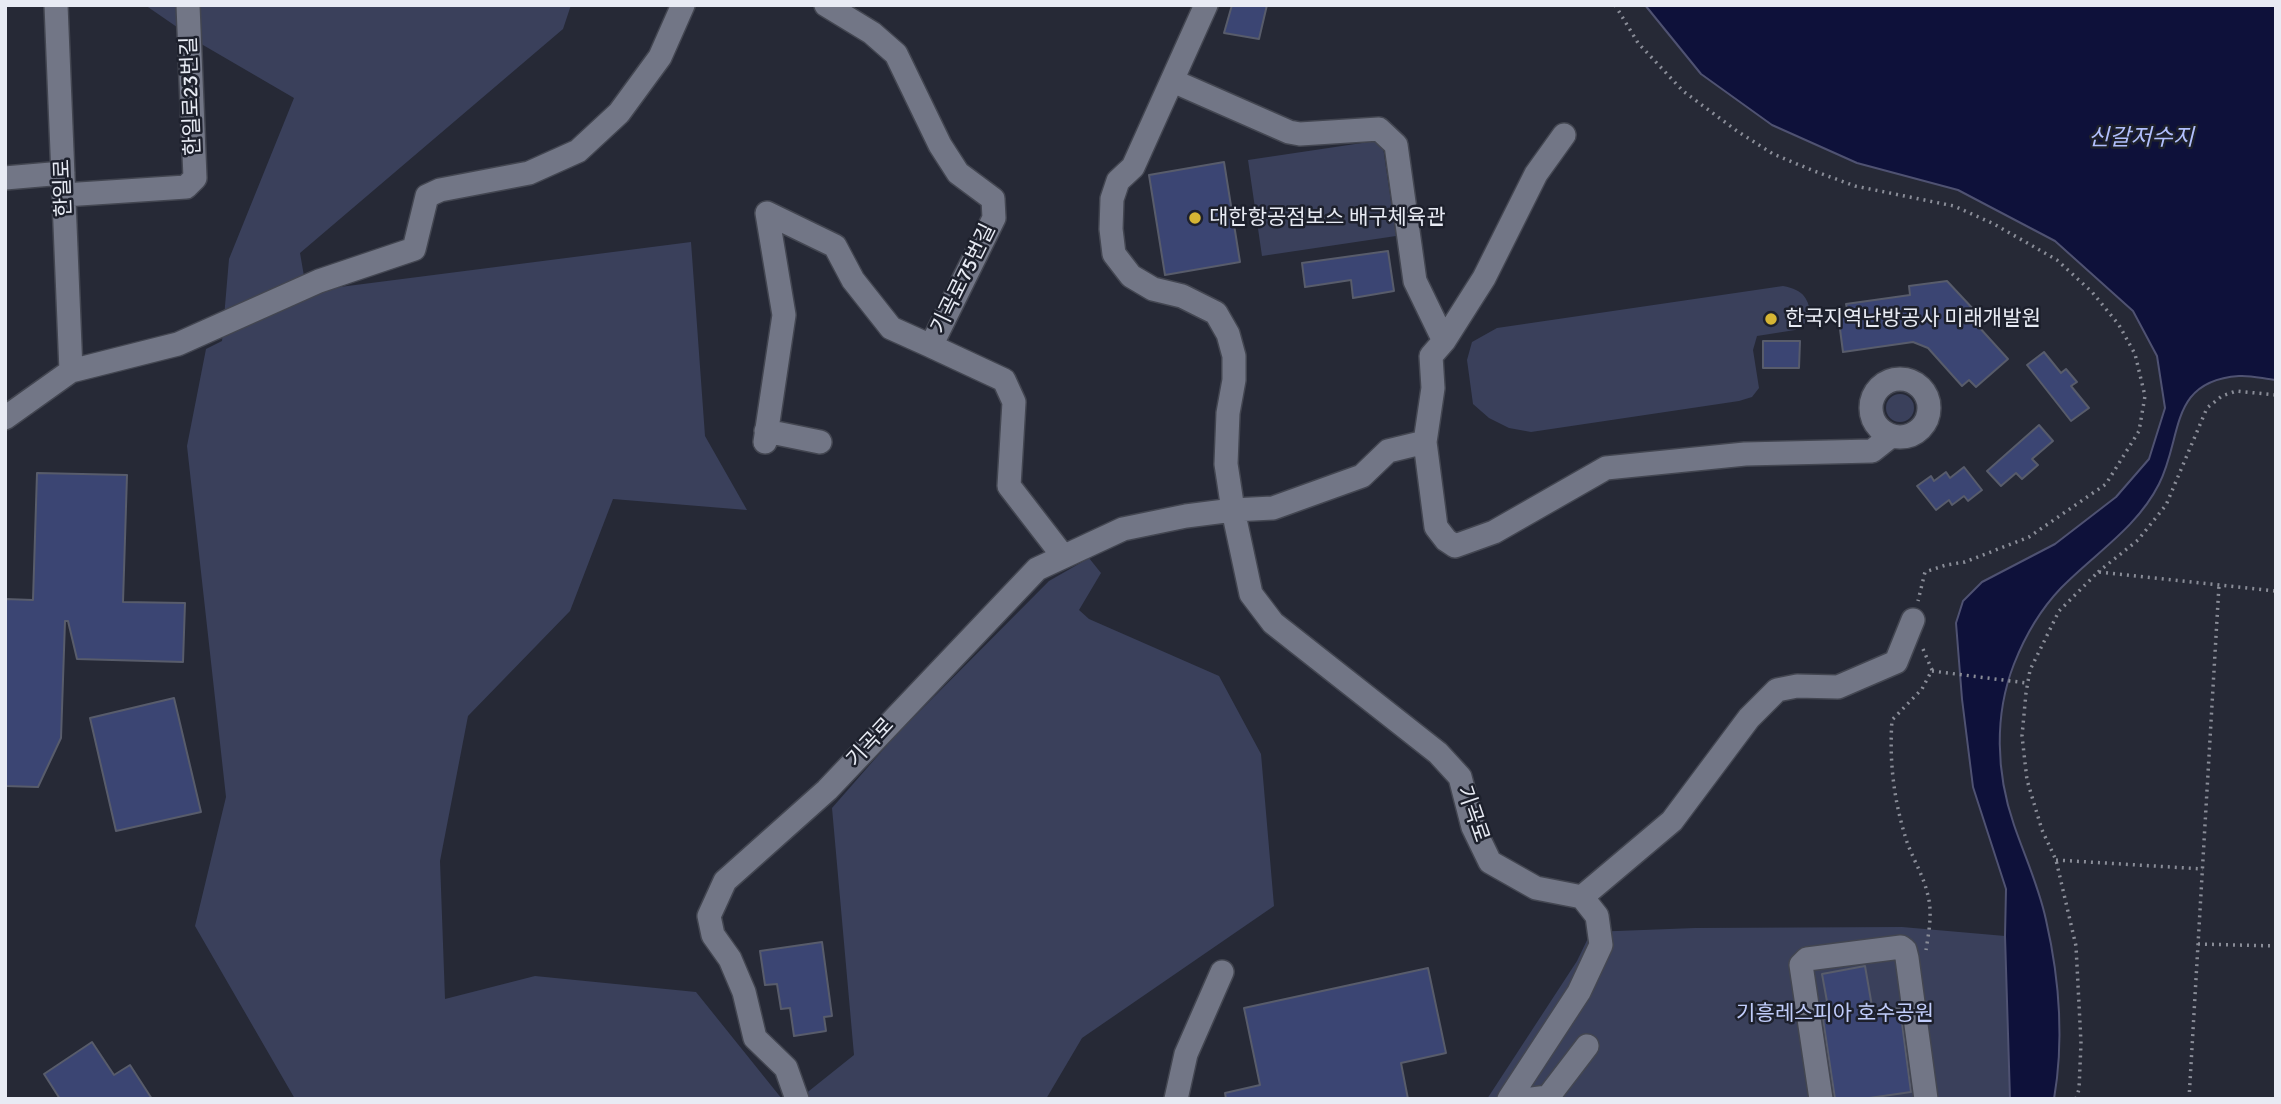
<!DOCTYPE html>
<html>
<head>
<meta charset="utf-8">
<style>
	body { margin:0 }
	#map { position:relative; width:2281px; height:1104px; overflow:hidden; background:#262936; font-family:Signika,sans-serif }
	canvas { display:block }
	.frame { position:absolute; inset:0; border:7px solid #e8ebf4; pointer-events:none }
</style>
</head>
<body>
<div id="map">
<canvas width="2281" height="1104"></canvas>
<div class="frame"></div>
</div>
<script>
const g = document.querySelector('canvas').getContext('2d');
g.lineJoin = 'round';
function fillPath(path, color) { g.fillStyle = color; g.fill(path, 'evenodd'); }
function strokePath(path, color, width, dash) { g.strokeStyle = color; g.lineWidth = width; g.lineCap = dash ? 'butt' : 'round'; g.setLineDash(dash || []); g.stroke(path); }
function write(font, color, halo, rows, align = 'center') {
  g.font = font + ' Signika,"Noto Sans KR",sans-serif'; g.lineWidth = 5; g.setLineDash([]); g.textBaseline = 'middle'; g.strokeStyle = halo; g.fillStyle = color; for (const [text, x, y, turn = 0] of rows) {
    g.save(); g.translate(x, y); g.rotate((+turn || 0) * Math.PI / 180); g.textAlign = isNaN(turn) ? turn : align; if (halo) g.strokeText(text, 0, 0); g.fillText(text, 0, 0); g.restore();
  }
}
const green = new Path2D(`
	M145,5H571L563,29L300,253L308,299L332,288L691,242L705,436L747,510L613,499L570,611L468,716L440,861L445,999L535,976L696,992L782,1099H295L195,926L226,797L187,446L206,349L222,341L229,259L294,98L203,45Z
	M1382,140L1396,236L1262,256L1248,160Z
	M1783,286C1804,290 1809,298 1811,319L1795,330L1757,336L1753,350L1759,388L1752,397L1739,401L1531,432L1509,428L1489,418L1473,404L1467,360L1472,342L1497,328Z
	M1886 408a14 14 0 1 1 28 0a14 14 0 1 1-28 0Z
	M1089,558L1101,573L1079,610L1089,619L1219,676L1261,754L1274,906L1082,1038L1046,1099H799L854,1055L832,808L895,736L1049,581Z
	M1902,927L2005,936L2010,1099H1487L1577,961L1591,932L1695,928Z`);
const water = new Path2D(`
	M1645,5H2276V380C2264,379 2251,375 2239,376C2168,381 2183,437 2159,484C2137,528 2094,554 2061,588C2040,610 2025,636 2014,664C1994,715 1996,773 2014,825C2025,857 2039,887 2046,920C2059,977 2064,1041 2054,1099H2010L2005,936L2006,889L1973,787L1962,699L1956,623L1963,601L1982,582L2055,544L2116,497L2149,459L2165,408L2157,356L2133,311L2055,241L1958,190L1857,163L1772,125L1701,74Z`);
const building = new Path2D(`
	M1232,5H1267L1259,39L1224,33Z
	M1224,162L1240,262L1165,275L1149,175Z
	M1388,251L1394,291L1353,298L1351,280L1305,287L1302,263Z
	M1947,281L1975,311L1969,316L2008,359L1976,387L1969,380L1962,386L1928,348L1913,342L1843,352L1838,314L1848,312L1846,304L1910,295L1909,286Z
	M1763,341H1800L1799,368H1763Z
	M2044,352L2061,373L2066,369L2077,382L2071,386L2089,408L2071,421L2027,365Z
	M2039,425L2053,441L2032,459L2038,465L2022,479L2016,473L2001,486L1987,471Z
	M1964,467L1982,490L1968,501L1964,496L1952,505L1949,500L1936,510L1917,486L1931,476L1934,481L1946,472L1950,478Z
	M37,473L127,475L123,602L185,603L183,662L77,659L68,621H65L61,738L38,787L5,786V599L33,600Z
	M174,698L201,812L116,831L90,718Z
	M822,942L832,1016L824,1017L826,1031L794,1036L790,1008L781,1009L777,984L765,985L760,951Z
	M1865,966L1873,1012L1900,1008L1911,1092L1862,1099H1835L1823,1019L1830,1018L1822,974Z
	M1428,968L1446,1053L1401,1063L1408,1099H1226L1225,1093L1260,1085L1244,1008Z
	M92,1042L114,1075L130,1065L152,1099H60L44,1074Z`);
const path = new Path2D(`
	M1615,5L1638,43L1683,91L1737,131L1773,154L1814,171L1855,186L1954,206L1994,224L2057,260L2092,292L2119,325L2135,354L2145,396L2139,431L2106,484L2029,537L1965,562L1946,565L1925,572L1918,601
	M2098,572L2138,540L2166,505L2207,408L2222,396L2236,391L2276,395
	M1923,649L1932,670L1922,689L1892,720C1889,762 1894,802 1907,842C1913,859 1923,875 1927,892C1933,911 1929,931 1926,950
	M1932,671L2027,683
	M2056,860L2203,869
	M2198,944L2276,946
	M2076,1099L2079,1089L2081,1043L2076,946L2056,860L2042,830L2027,780L2022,736L2026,693L2030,670L2059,611L2098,572L2276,591
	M2189,1099L2219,585`);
const minor = new Path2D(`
	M56,5L71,371
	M826,5L872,33L896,54L940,145L958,173L993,199L994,218L931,346L1004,380L1014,402L1009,486L1063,556
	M1206,5L1133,167L1118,181L1112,199L1111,229L1114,254L1131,276L1153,289L1182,296L1216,313L1228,334L1234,356V380L1228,413L1226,464L1233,510L1251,594L1273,623L1438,753L1460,777L1473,827L1490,862L1536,888L1582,897
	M1173,81L1289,132L1300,134L1379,129L1396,145L1415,281L1444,341L1431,356L1433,388L1425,442L1436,527L1446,540L1455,546L1494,532L1606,468L1745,454L1872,451L1891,436
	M5,178L63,173
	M64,195L186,187L195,178L188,5
	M1444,341L1484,278L1536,174L1564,135
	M1871 408a29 29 0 1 1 58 0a29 29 0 1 1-58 0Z
	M5,418L71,371L178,344L319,281L414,249L427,196L440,190L529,173L578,151L619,113L660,57L683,5
	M766,431L820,442
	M765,442L784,315L767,213L835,246L853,280L891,328L931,346
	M797,1099L786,1068L755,1038L744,992L730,959L713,935L709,916L725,881L827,790L1037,569L1123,529L1186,516L1233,510L1273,508L1362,476L1388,451L1425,442
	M1176,1099L1186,1054L1222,972
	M1509,1099L1579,992L1601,945L1597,916L1582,897L1672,821L1749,718L1777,690L1797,686L1838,687L1896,662L1913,620
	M1532,1099L1548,1097L1587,1046
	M1821,1099L1801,965L1807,959L1901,947L1905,950L1907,958L1926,1099`);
const markers = [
	[1195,218,7,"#d6b534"],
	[1771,319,7,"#d6b534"]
];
const streetNames = [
	["한일로23번길",192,96,-92],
	["한일로",64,188,-92],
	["기곡로75번길",964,279,-64],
	["기곡로",871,743,-47],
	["기곡로",1472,814,71]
];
const poiNames = [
	["대한항공점보스 배구체육관",1209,218],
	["한국지역난방공사 미래개발원",1785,319]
];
const parkNames = [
	["기흥레스피아 호수공원",1835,1014]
];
const waterNames = [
	["신갈저수지",2141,139]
];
fillPath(green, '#3a405b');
fillPath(water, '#0e113a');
strokePath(water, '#4f5272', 2);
fillPath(building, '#3b4573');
strokePath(building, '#585c6b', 2);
strokePath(minor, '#434651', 26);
strokePath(path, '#8a8d98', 3.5, [2, 5]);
strokePath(minor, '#727686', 23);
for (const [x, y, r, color] of markers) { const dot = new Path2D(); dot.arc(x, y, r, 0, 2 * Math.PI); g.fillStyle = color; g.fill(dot); strokePath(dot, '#1d202c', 2.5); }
write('21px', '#e8ebf4', '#1d202c', streetNames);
write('21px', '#e8ebf4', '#1d202c', poiNames, 'left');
write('21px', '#c1cdfb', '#1d202c', parkNames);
write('italic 23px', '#b1bffc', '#1d202c', waterNames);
</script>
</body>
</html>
